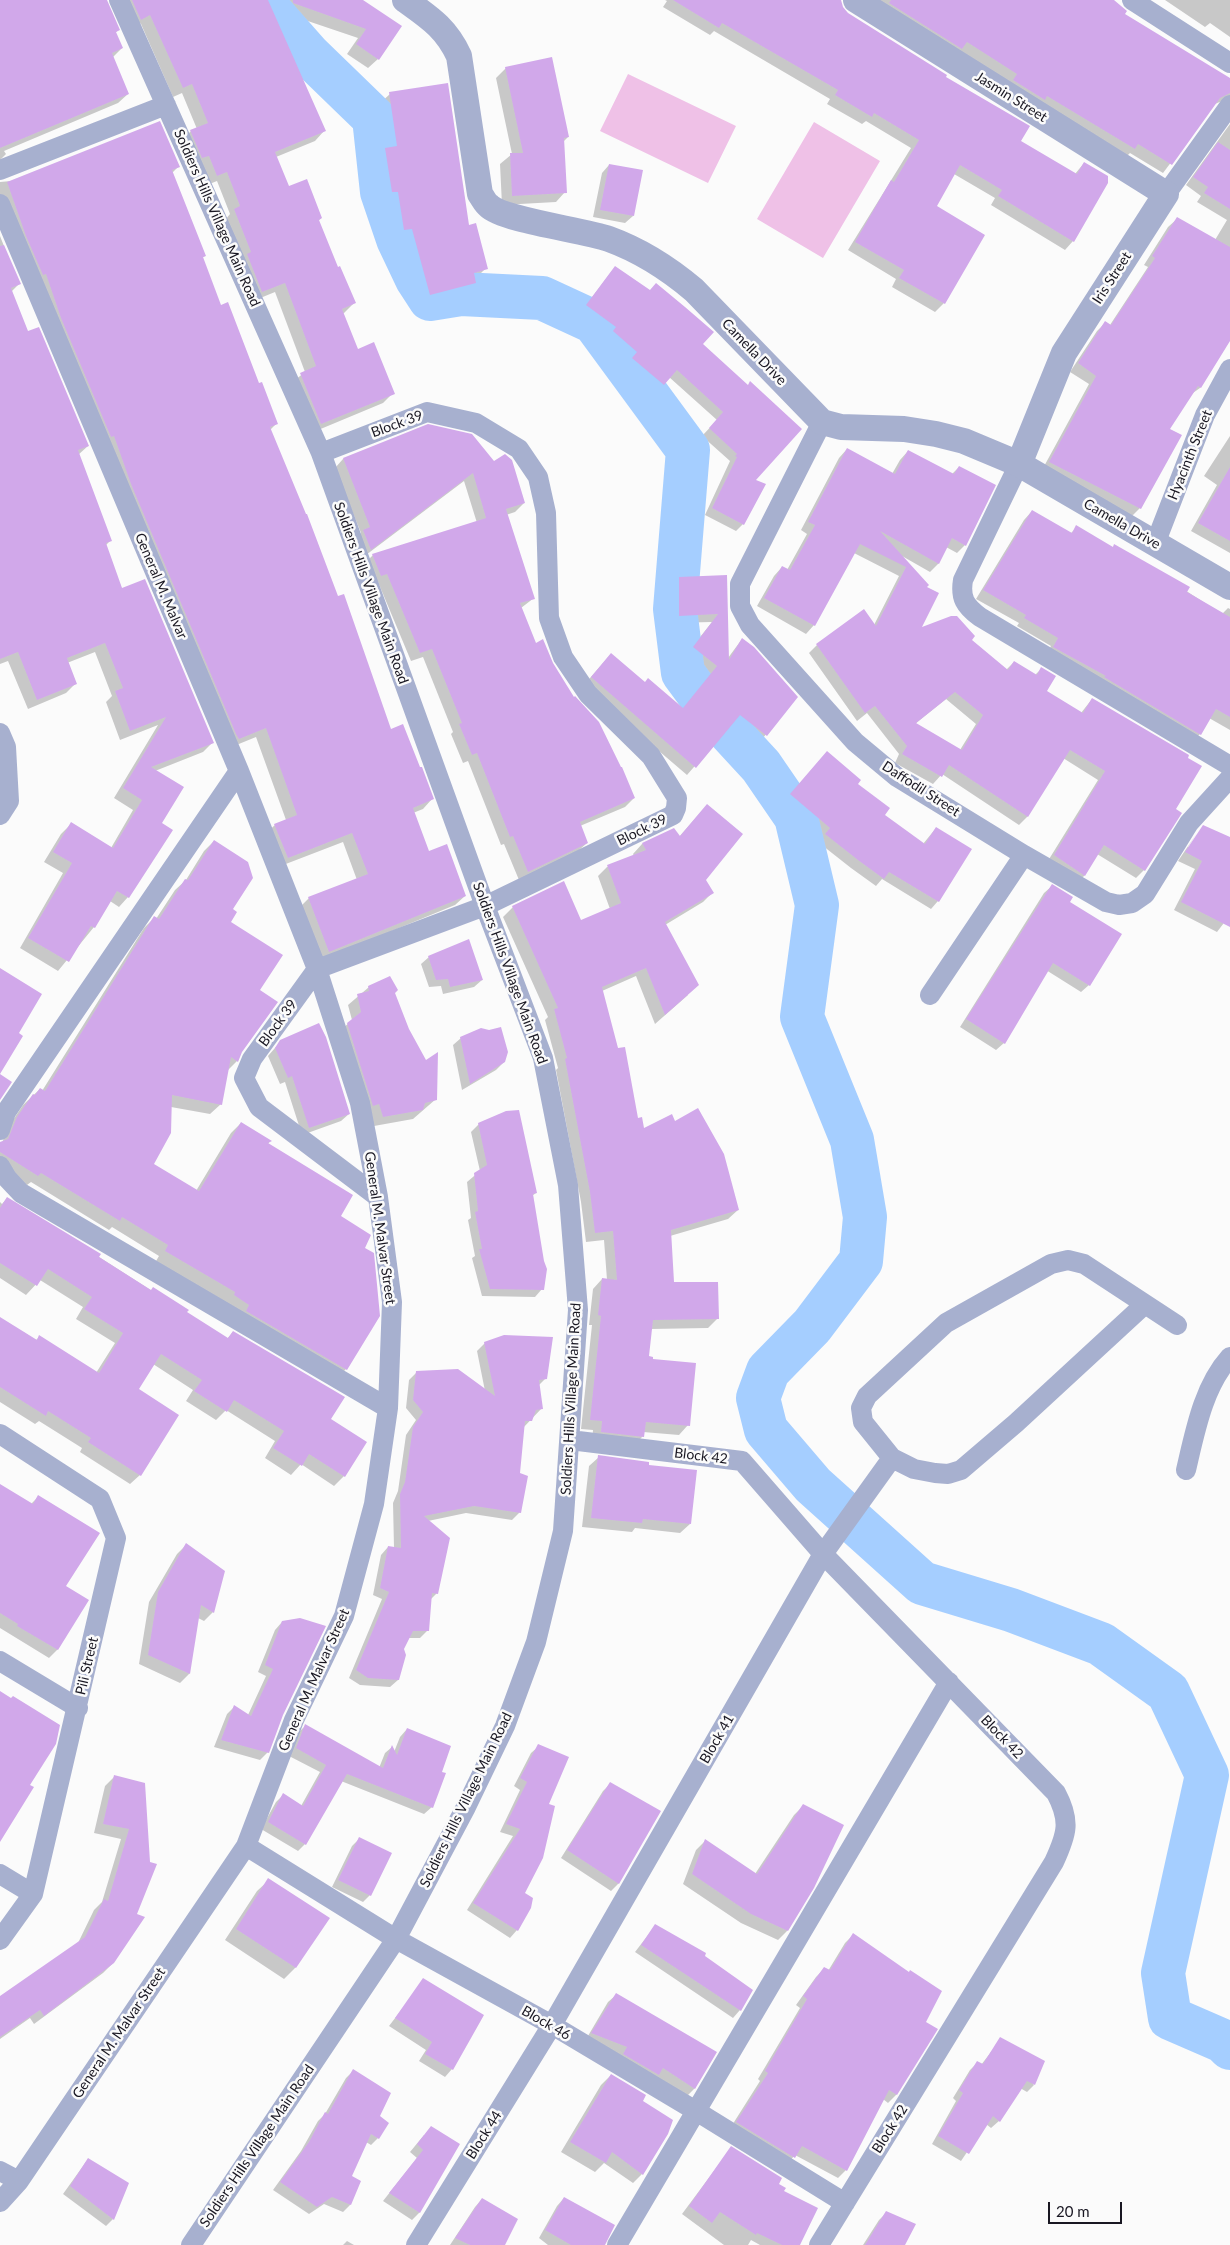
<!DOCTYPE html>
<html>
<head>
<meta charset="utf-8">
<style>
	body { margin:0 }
	#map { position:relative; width:1230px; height:2245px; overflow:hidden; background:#fbfbfb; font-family:Lato,sans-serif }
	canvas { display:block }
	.scale { position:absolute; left:1048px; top:2202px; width:74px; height:22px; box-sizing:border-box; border:2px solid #191722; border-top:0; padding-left:6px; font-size:15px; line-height:18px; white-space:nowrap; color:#191722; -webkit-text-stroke:4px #fbfbfb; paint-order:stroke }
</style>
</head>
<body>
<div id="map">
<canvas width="1230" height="2245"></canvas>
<div class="scale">20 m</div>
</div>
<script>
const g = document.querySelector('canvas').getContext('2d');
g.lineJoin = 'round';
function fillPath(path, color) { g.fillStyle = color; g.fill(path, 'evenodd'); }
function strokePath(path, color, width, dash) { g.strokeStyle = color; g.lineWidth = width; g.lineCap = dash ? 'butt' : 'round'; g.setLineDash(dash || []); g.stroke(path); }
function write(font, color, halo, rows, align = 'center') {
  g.font = font + ' Lato,sans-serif'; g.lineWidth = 5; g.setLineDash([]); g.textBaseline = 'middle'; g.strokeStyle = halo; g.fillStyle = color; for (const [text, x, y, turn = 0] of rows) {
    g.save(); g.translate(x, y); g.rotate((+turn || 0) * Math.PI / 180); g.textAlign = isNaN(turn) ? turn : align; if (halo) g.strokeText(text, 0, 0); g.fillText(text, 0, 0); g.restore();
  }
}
const green = new Path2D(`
	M628,74L736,126L708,183L600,131Z
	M814,122L880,161L823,258L757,219Z`);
const shadow = new Path2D(`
	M0,0H106L118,30L115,33L122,48L113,57L128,94L118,103L4,151L6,154L0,160Z
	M116,0H361L378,59L368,68L347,54L358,38L290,15L275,20L324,131L315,141L276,157L288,188L321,218L318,221L337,269L354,303L343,314L357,351L393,393L383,403L311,433L290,384L305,372L275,292L253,301L225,220L230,214L217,181L207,185L181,141L191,131L197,129L182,93L173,97L141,24Z
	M665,0H840L841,7L847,13L944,78L1019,142L1075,174L1084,163L1073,241L1065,250L991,205L995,198L954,174L935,206L984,235L944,303L935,312L892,287L896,279L848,250L911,148L866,121L862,124L827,104L830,99L714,31L710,35L663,7L667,1Z
	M863,0H1112L1125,11L1123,14L1230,81V106L1222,101L1215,104L1163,173L1130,153L1126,157Z
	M1165,0H1230V37L1210,23L1205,27Z
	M506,68L568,137L563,142L565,192L556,202L502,205L500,164L512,154L496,78Z
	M390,94L468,226L486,268L474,280L475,283L464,293L419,305L402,239L393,240L387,201L382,202L375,159L386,149L379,104Z
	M1230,124V340L1200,388L1190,395L1168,429L1140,508L1132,516L1042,470L1089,384L1070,372L1097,331L1106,322L1110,325L1148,267L1144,265L1168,227L1177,219L1215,240L1227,220L1197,202L1201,196L1186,185Z
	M609,165L633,216L625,223L593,217L602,173Z
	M179,166L172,173L205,256L202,258L221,307L277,423L270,430L390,730L432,799L423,809L413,813L428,853L465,896L455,905L319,961L299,908L309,898L357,880L343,842L278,867L265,834L275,825L286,820L256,737L229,748L0,208V182Z
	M0,236L19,284L11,292L27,333L88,446L78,455L110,541L105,546L122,589L213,742L203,752L155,771L160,823L128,897L119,907L110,901L94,927L58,971L20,948L63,873L44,862L61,834L71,824L111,848L133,810L114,798L158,725L120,740L106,702L112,696L95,652L67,663L75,684L66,693L28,709L8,661L0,664Z
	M615,267L701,345L754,480L743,524L736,531L705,515L730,461L702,436L717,420L669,377L656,392L626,366L631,360L607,339L610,335L580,313Z
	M428,426L524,503L515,512L506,515L534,598L521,608L535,645L552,664L634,798L625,807L580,826L587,843L578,851L519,880L504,844L501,845L468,761L463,763L451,734L453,732L423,657L411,661L378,582L364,564L373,555L477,523L464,481L362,558L354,540L361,533L335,468L343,459Z
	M1230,436V553L1191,531L1217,485L1204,476Z
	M847,449L892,474L900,460L908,451L952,474L959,467L965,545L957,553L946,547L938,564L930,572L902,556L927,585L920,629L970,641L1006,670L1014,662L1035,675L1041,669L1045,691L1081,713L1092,699L1174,809L1144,870L1136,878L1097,854L1084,876L1076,884L1046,864L1098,780L1063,758L1027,817L1019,825L942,774L933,784L895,763L899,754L867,713L857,721L809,653L817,645L874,625L899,576L854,553L814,625L806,634L757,606L774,576L782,567L787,570L807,534L801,530L839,458ZM946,699L976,724L960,750L915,724Z
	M1032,511L1070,534L1077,527L1112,548L1115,545L1222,614L1228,608L1230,609V730L1209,718L1200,734L1192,742L1046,655L1051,646L1017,626L1019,623L976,599L1024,520Z
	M726,576L728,658L742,639L797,697L758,744L732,723L687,775L583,686L611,654L644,683L682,709L710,675L685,656L712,622L672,623L671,586L679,578Z
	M820,760L856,784L883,816L923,844L936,828L970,849L938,901L931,909L882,879L876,886L851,868L818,842L823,836L784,802Z
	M707,805L704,880L712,893L703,902L665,925L688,995L655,1024L636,976L602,991L637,1120L643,1129L738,1210L728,1219L670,1236L673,1284L718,1318L708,1328L651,1329L648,1358L688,1425L679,1435L643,1432V1436L633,1446L592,1441L593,1430L581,1429L592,1325H589L593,1289L602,1279L607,1280L604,1240L586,1242L581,1202L556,1070L558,1068L545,1020L548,1017L503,917L513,907L580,922L610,909L598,876L607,867L634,856L633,854L642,844L674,829L679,837Z
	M1197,833L1188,847L1230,838V915L1217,932L1174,910L1195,869L1178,861Z
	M214,841L231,909L229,922L258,991L241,1051L237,1061L227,1071L221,1104L210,1114L171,1107L152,1165L196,1191L231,1133L241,1123L270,1141L268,1144L339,1217L363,1248L377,1317L346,1369L336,1379L156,1261L159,1256L112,1227L109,1230L31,1182L27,1185L0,1168V1142L2,1143L7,1129L23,1105L40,1089L42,1091L144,928L154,918L156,919L175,890L186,880L204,851Z
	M1052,886L1068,902L1089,985L1081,992L1046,970L1004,1043L996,1050L960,1027L1044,893Z
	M429,957L482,980L474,987L443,994L441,986L429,987L421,964Z
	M369,987L393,993L436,1099L413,1119L374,1126L338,1033L352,1020L348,1005Z
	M461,1038L504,1062L496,1070L462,1090L453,1045Z
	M281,1041L349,1114L341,1121L302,1135L285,1082L280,1084L268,1056Z
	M479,1124L536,1193L532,1196L542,1289L535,1297L482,1296L472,1258L475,1256L468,1220L471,1218L467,1182L480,1171L471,1132Z
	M7,1198L227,1339L233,1332L330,1419L344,1476L334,1486L301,1464L291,1475L265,1458L275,1441L226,1410L216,1420L186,1401L193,1390L153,1364L137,1390L140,1475L130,1484L80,1452L82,1448L39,1421L35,1424L0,1402V1318L36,1340L39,1337L96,1373L115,1343L76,1319L83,1307L40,1280L26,1295L0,1278V1202L2,1204Z
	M485,1343L545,1379L538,1386L542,1408L523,1428L518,1474L520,1512L512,1520L466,1513L428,1521L437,1593L430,1600L428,1630L420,1638H408L402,1649L398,1680L390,1687L360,1685L349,1678L382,1599L373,1595L381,1555L388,1547L394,1548L393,1503L398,1491L406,1435L416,1420L406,1408L409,1380L416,1373L485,1391L477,1351Z
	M599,1457L647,1466L690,1524L680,1533L635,1528L632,1532L582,1527L589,1466Z
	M0,1485L31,1504L39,1496L64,1587L87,1600L57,1650L49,1658L0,1628Z
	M187,1544L213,1612L204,1621L198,1618L189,1674L180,1683L139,1664L149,1602L177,1554Z
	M282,1622V1714L268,1752L260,1760L214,1747L227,1714L234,1707L248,1715L266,1676L258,1672L275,1630Z
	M305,1726L379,1768L385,1753L392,1747L394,1752L400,1737L407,1729L432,1807L424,1814L341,1781L305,1844L298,1851L261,1829L276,1802L283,1795L301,1806L320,1772L289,1756L298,1733Z
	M539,1746L547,1805L523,1894L517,1930L510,1938L467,1910L513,1836L500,1832L520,1790L514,1786L531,1753Z
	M115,1776L143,1784L113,1963L103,1973L34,2024L30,2018L0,2039V1997L78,1943L94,1910L102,1902L121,1839L94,1833L105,1786Z
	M610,1784L659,1812L618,1884L611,1891L561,1858L603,1791Z
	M803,1806L787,1931L778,1940L741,1923L683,1884L696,1850L705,1841L755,1874L794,1815Z
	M359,1839L370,1895L363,1902L332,1887L352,1846Z
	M269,1880L328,1918L295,1968L284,1979L225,1940L257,1891Z
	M655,1926L703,1956L740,2010L733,2018L635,1952Z
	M853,1935L908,1973L924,2023L936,2029L896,2095L888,2103L883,2099L846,2170L838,2178L795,2155L786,2165L729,2130L760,2081L758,2079L800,2008L796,2005L816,1977L824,1969L828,1971L845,1943Z
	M424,1980L452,2069L445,2077L419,2061L426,2050L389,2026Z
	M616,1995L715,2053L694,2089L687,2096L585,2041L608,2002Z
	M1001,2039L1034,2085L1027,2092L1020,2088L999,2121L991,2128L986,2124L961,2161L932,2144L956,2101L953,2098L970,2070L977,2063L981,2065Z
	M353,2071L378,2116V2138L371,2145L366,2142L350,2177L360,2182L350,2205L343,2212L324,2204L309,2214L273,2190L301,2151L318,2121L325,2114L346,2078Z
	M611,2075L641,2102L642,2174L633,2183L604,2163L595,2172L561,2152L601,2085Z
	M424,2135L458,2144L419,2213L412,2220L383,2201L417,2158L410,2152Z
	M731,2148L777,2184L782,2191L799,2245H760L751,2240L748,2245H724L682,2214Z
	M88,2159L113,2219L106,2226L63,2194Z
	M564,2198L604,2245H548L539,2238L557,2206Z
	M482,2199L503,2245H450L475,2207Z
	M886,2213L903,2245H863L879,2220Z
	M347,2241L354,2245H343Z`);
const river = new Path2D(`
	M265,0L270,11L309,55L374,118L382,192L398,239L417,279L430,299L461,294L542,298L594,322L688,450L675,609L683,673L714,715L761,766L796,817L817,905L802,1017L852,1140L865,1217L861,1261L812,1326L768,1371L758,1398L766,1430L813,1485L922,1583L1011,1610L1101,1644L1168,1692L1207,1775L1163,1973L1170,2018L1223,2041L1230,2048`);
const building = new Path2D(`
	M0,0H107L120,30L116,32L123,48L112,53L129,94L0,148Z
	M132,0H268L326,131L275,152L289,186L307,179L322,218L319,220L338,267L340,266L356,303L342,309L358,349L374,342L395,394L321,424L300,373L316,366L285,283L262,292L247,254L251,252L234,209L240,206L227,172L217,176L209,156L202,158L190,130L208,123L192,84L183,88L150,15L141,20Z
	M293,0H363L402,26L379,60L356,44L366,29L293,3Z
	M673,0H841L843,7L848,13L947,75L946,77L1030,126L1021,141L1077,174L1084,162L1108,176V183L1074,242L998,196L1002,190L960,165L937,206L985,235L945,304L899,278L904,270L855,242L891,180L894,182L919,140L874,113L872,117L835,95L838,90L722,23L719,28Z
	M891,0H1114L1127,11L1125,14L1230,78V93L1220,98L1172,165L1138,144L1135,149L1047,96L1045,100L1013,80L1017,74L967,42L962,49L889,3Z
	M552,57L569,137L564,138L567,193L512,196L510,153H523L505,67Z
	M448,83L469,225L476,223L488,269L474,273L476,283L430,295L412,229L404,230L398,192H392L385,148L397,146L389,92Z
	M160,121L180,167L172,170L206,256L203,257L221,305L228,302L259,383L262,382L278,424L270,427L306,514H307L338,596L344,594L391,729L403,724L420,767H422L434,799L413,808L429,851L447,844L466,896L329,952L308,897L368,874L352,833L288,858L274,824L297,815L266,728L239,739L236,734L131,484L114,436L111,437L61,318L46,274L43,275L26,236L7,182Z
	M1218,142L1230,150V209L1204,193L1208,187L1193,177Z
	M609,164L643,170L634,216L600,210Z
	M1177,217L1230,247V341L1201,388L1198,386L1170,429L1182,435L1141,509L1049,462L1096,376L1078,363L1105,321L1111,325L1155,258L1152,256Z
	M4,245L21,284L11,288L28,331L39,327L89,446L78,450L112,541L106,543L122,588L145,579L214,743L151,767L184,787L162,823L173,830L129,898L117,891L95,928L91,926L69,962L28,938L72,863L53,852L71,822L113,848L142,800L123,788L166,717L130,731L115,691L123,688L105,643L67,658L77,684L37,700L18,652L0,659V246Z
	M615,266L650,290L656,283L685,307L714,332L703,344L748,385L750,381L802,429L756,480L766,484L744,525L712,508L737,457L735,456L737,454L709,428L723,412L677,370L664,385L632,358L637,352L613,331L616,327L586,305Z
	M428,424L472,434L494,461L505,454L512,460L525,503L506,509L535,599L520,603L536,643L543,639L553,663L574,697L575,696L599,722L621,767H622L635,798L580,822L588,843L528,872L513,836L510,837L477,753L472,755L459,724L462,723L432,649L420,653L387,574L381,576L372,554L486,518L473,473L371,550L363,530L370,527L343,458Z
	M847,448L895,474L908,450L954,474L959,466L996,485L966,546L952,538L939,564L880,531L929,585L927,587L939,593L922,627L951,616H957L975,636L972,640L1008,670L1014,661L1037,675L1041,667L1056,676L1047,691L1083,713L1092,698L1189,755L1188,758L1202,766L1176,809L1182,813L1145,871L1104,845L1085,876L1054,855L1105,771L1070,750L1028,817L949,765L942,777L902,754L907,746L875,706L865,713L816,644L864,609L876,626L906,567L860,544L815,626L764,598L782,566L790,570L815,525L808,522ZM955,692L983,715L962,750L916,723Z
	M1230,467V541L1198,523Z
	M1032,510L1072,533L1076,525L1113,547L1114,544L1190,587L1187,592L1230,617V717L1216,709L1201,735L1104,677L1106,676L1053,647L1058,638L1024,618L1026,615L983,590Z
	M727,575L729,660L742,638L754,647L798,697L767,736L740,715L696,768L591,677L611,653L645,682L648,678L683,708L717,666L693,647L718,614L679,616V577Z
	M827,751L861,780L858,784L890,808L885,815L925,844L936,827L972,849L939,902L889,872L884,879L858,860L825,834L830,828L790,794Z
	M707,804L743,834L706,880L714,893L665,922L699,985L665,1015L646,968L602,987L618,1048L625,1047L638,1118L642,1117L644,1128L672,1114L675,1121L698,1108L724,1154L739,1210L671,1230L674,1282H718L719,1319L653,1320L649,1356L653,1357V1359L696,1363L690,1426L646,1422L644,1437L601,1432L602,1421L590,1420L601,1316L598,1315L602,1278L617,1280L613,1231L595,1233L590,1192L565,1059L567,1058L554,1009L558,1008L512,906L564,881L581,920L621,903L607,865L646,850L642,843L674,828L680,836Z
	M1203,825L1230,837V927L1181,902L1202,861L1185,852Z
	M214,840L248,862L253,878L233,909L237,912L231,922L283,955L260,990L278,1002L242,1052L238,1062L231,1057L222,1105L172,1095L171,1133L154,1164L199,1191L241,1122L272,1141L268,1143L353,1195L341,1216L371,1235L365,1248L374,1253L380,1316L347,1370L246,1311L249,1305L234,1295L235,1292L165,1251L168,1245L122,1217L120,1221L41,1173L38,1176L0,1152V1142L8,1139L17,1117L33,1094L35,1095L40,1088L45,1091L154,916L159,919L185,879L188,880Z
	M1052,884L1073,897L1070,902L1122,934L1090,986L1053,963L1005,1044L966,1019Z
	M469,939L483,980L450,987L448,979L436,980L428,956Z
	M0,968L42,994L19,1033L23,1036L0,1074L12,1082L0,1100Z
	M390,976L398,990L395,993L409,1029L426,1060L438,1052L437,1100L425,1103L423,1110L383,1117L379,1104L373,1106L347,1023L361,1012L357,994L369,991L368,986Z
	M319,1023L326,1037L350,1114L309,1128L292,1076L288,1078L275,1048L280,1040Z
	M501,1027L508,1052L505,1062L470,1084L460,1037L481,1028L489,1030Z
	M519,1110L537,1193L533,1194L544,1261L547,1269L544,1290L490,1289L479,1249H482L475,1212L478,1211L474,1173L487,1165L478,1123L506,1111Z
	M7,1197L101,1254L99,1257L151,1290L153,1287L189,1310L187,1312L228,1338L233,1331L345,1397L331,1419L367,1442L345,1477L309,1454L302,1466L273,1448L284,1431L234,1400L227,1412L194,1391L202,1380L161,1354L139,1389L179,1415L141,1476L88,1442L91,1438L48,1411L46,1416L0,1387V1317L37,1340L39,1335L99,1373L123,1333L84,1309L92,1297L48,1269L37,1286L0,1263V1208Z
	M504,1335L553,1337L547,1379L539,1380L543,1409L536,1410L532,1421H525L520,1473L528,1476L521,1513L474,1506L424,1516L450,1538L438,1594L432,1593L429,1631H413L404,1649L406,1655L399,1680L368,1678L356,1670L389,1592L380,1588L388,1546L401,1548L400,1494L405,1482L413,1427L423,1412L413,1400L416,1371L458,1369L495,1396L484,1342Z
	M598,1455L649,1462V1465L697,1470L691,1524L643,1519L642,1523L591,1518Z
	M0,1484L33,1504L38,1495L100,1533L66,1586L89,1600L58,1650L17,1626L18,1624L0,1613Z
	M186,1543L225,1571L214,1613L201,1605L190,1674L148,1655L158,1592Z
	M300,1618L326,1626L283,1715L269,1753L221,1740L234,1705L251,1716L273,1669L265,1665L282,1621Z
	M0,1691L11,1698L13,1696L60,1725L56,1744L30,1785L34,1787L0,1842Z
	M305,1724L383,1768L392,1745L397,1755L407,1728L451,1746L442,1772L446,1773L433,1808L347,1774L306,1845L268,1822L283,1793L303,1806L326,1765L296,1748Z
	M538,1744L569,1757L549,1804L555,1806L543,1858L525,1893L533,1898L531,1908L518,1931L473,1903L520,1829L506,1824L527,1782L520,1778Z
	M114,1775L145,1783L150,1862L157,1864L137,1914L145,1917L114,1963L44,2016L40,2010L0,2037V1996L85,1937L104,1899L108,1901L129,1829L103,1824Z
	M610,1782L661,1811L619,1884L567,1850Z
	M803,1804L844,1825L814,1888L788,1931L751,1914L692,1874L705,1839L757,1874Z
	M359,1837L392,1853L371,1896L338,1880Z
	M268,1878L330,1918L296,1968L236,1929Z
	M655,1924L706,1953L705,1956L753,1990L741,2011L641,1945Z
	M853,1933L909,1972L910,1970L942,1991L926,2022L938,2029L897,2095L889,2090L847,2171L802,2146L795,2158L736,2122L768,2073L765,2071L807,1999L803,1996L824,1967L830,1970Z
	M423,1978L484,2015L453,2070L425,2054L432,2042L395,2018Z
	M616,1993L717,2052L695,2089L663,2068L659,2075L623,2054L627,2047L591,2033Z
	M1000,2037L1045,2061L1035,2085L1027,2081L1000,2122L993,2116L969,2154L938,2136L963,2093L959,2090L977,2061L983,2064Z
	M353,2069L391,2093L380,2116L389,2123L379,2139L371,2134L352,2176L361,2181L351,2205L332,2197L317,2207L280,2182L309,2142L325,2112L328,2114Z
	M611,2074L646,2095L643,2101L673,2120L668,2134L643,2175L612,2152L606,2163L570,2142Z
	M431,2126L460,2144L420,2213L389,2193L423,2150L417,2144Z
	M731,2146L782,2178L779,2184L786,2188L784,2191L818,2208L800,2245H782L757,2233L756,2235L720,2212L712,2223L689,2206Z
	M88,2158L129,2183L114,2220L70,2186Z
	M564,2197L615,2225L605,2245H571L545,2230Z
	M482,2198L518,2219L505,2245H470L455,2238Z
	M886,2211L916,2224L905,2245H865Z`);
const minor = new Path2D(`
	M119,0L321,453L485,906L543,1058L568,1185L578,1310L563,1531L536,1642L505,1726L466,1807L396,1939L191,2245
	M1132,0L1230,63
	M0,170L166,105
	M1166,194L1230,105
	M0,204L239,771L317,969L360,1103L378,1197L392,1302L388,1408L374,1504L344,1616L294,1720L246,1846L19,2181L0,2202
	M822,422L740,584V606L750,625L855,742L897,777L1024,855L1106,902L1119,905L1132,903L1145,894L1189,823L1230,778
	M321,453L427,412L476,423L519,449L538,477L546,513L549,618L563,657L588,694L651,756L677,798L676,808L673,815L485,906L317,969L252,1059L244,1078L259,1107L378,1197
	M1019,464L963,580C960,598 965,606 980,617L1230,766
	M1155,544L1205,415L1230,369
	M0,733L6,747L9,801L0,815
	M930,995L1024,855
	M0,1130L6,1112L239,771
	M0,1166L7,1178L21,1193L388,1408
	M1144,1305L1016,1423L961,1470L948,1474L935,1473L914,1469L892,1458L863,1422L861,1408L867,1396L946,1323L1051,1264L1068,1260L1084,1264L1177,1325
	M0,1434L100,1499L116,1538L33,1894L0,1940
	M570,1440L742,1461L823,1554L1056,1793C1071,1821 1067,1834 1054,1862L819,2245
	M1186,1470C1195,1432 1203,1387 1230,1357
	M0,1661L78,1708
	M246,1846L396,1939L552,2025L696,2111L845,2203
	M0,1874L33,1894
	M0,2171L19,2181
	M416,2245L552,2025L823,1554L892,1458
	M617,2245L949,1682`);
const tertiary = new Path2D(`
	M405,0C430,18 446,28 459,56L480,194C483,198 485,203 489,206C503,220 584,230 609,239C642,251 668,268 694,290L822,422L841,427L904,429L936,434L964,441L1019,464L1230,587
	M856,0L1166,194L1064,353L1019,464`);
const streetNames = [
	["Jasmin Street",1011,97,32],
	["Soldiers Hills Village Main Road",217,218,66],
	["Iris Street",1112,278,-57],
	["Camella Drive",754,352,46],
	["Block 39",397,424,-20],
	["Hyacinth Street",1190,455,-68],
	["Camella Drive",1122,524,30],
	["General M. Malvar",161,586,67],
	["Soldiers Hills Village Main Road",371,593,70],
	["Daffodil Street",921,789,33],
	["Block 39",642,830,-26],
	["Soldiers Hills Village Main Road",510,973,70],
	["Block 39",278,1023,-54],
	["General M. Malvar Street",380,1228,82],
	["Soldiers Hills Village Main Road",571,1399,-87],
	["Block 42",701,1456,7],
	["Pili Street",87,1666,-77],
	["General M. Malvar Street",314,1680,-66],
	["Block 42",1002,1737,46],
	["Block 41",717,1739,-60],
	["Soldiers Hills Village Main Road",466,1800,-64],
	["Block 46",546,2023,30],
	["General M. Malvar Street",119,2033,-56],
	["Block 42",890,2129,-58],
	["Block 44",484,2135,-58],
	["Soldiers Hills Village Main Road",257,2146,-56]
];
fillPath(green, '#efc1e7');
fillPath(shadow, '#0003');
strokePath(river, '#a5ceff', 44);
fillPath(building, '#d1a8ea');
strokePath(minor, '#a7b0cf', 20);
strokePath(tertiary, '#a7b0cf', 26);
write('14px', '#191722', '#fbfbfb', streetNames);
</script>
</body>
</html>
